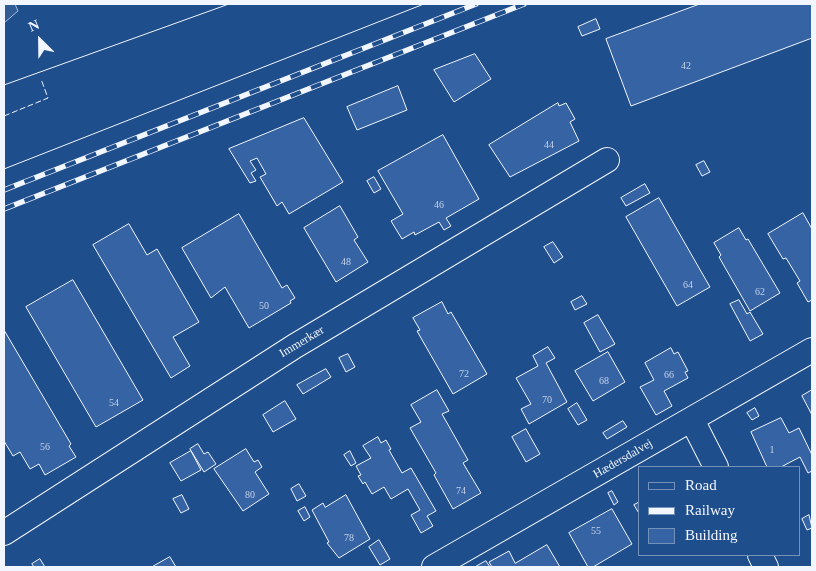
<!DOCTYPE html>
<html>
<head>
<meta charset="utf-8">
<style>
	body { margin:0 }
	#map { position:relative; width:816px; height:571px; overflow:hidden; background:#1f4e8c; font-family:Georgia,serif }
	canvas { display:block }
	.frame { position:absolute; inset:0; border:5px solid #f2f6ff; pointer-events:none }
	.legend { position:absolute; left:638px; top:466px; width:162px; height:90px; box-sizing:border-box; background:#1f4e8c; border:1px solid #7391ba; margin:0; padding:6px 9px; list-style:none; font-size:15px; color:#f2f6ff }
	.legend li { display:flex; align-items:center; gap:10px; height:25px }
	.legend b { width:25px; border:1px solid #7391ba }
	.north { position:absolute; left:15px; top:15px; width:50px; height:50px; -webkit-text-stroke:4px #1f4e8c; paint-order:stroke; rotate:337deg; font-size:14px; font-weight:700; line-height:20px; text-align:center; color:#f2f6ff }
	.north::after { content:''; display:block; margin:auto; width:18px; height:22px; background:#f2f6ff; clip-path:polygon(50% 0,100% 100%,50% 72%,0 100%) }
</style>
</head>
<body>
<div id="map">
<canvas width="816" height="571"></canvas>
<div class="frame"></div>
<ul class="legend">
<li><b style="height:6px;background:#1f4e8c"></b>Road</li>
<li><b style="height:6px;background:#f2f6ff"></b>Railway</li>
<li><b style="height:14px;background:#3563a3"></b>Building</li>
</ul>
<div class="north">N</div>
</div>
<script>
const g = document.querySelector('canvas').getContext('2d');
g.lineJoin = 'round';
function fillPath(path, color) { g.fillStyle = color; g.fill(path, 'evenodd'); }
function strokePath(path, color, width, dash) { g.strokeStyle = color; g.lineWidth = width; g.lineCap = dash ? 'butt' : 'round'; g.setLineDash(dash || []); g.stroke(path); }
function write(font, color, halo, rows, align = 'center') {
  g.font = font + ' Georgia,serif'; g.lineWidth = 4; g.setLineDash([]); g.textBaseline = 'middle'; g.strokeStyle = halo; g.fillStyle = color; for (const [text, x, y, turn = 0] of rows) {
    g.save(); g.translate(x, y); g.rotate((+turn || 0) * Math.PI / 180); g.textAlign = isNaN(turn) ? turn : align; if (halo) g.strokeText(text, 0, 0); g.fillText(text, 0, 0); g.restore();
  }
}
const parking = new Path2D(`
	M4,4H15L18,11L4,23Z`);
const building = new Path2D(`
	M700,4H812V38L631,106L606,39Z
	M596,19L600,29L582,36L578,27Z
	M475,54L491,79L454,102L434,70Z
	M398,86L407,110L357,130L347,107Z
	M558,103L559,106L566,103L575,119L570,122L579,141L510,177L489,145Z
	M304,118L343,182L289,214L282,202L277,206L260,177L266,174L257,158L250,161L256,170L251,173L256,181L250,183L229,149Z
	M443,135L479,199L446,218L451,226L444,230L439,222L415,235L414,232L402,239L391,221L403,214L378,171Z
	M704,161L710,172L702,176L696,165Z
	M374,177L381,189L374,193L367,181Z
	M645,184L650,193L626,206L621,198Z
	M659,198L710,287L677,306L626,217Z
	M340,206L358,237L354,240L368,262L336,282L304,228Z
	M803,213L812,229V300L808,302L797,283L800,281L786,258L783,259L768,234Z
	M239,214L282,288L287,285L295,298L290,301L291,303L249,328L225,287L211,298L182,248Z
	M129,224L147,255L157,249L199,322L173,337L190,366L171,378L93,245Z
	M739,228L746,240L748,239L780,293L750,311L719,257L721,255L714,243Z
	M553,242L563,257L554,263L544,247Z
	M73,280L143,400L96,427L26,307Z
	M582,296L587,304L575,310L571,302Z
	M739,300L747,314L750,312L763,334L750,341L730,304Z
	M442,302L448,314L451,312L487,374L453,394L417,331L420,330L413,318Z
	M598,315L615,344L600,352L584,323Z
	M4,330L71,444L69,446L76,457L45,475L39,464L30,469L20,452L13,456L4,441Z
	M548,347L555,358L546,363L567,402L529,424L521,409L531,404L516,378L538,366L533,356Z
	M671,348L674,354L678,352L688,371L685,372L688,378L664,391L672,406L656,415L640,387L654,380L645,363Z
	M608,352L625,382L593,401L575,371Z
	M348,354L355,367L346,372L339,358Z
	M326,369L331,377L303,394L297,385Z
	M437,390L449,411L442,414L468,460L463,463L481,493L453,509L434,475L436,473L410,428L421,422L411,405Z
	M812,390V415L802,396Z
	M285,401L296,419L273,432L263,415Z
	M577,403L587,420L578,425L568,409Z
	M755,408L759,416L752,420L747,413Z
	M781,418L789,433L799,428L812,455V471L808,473L800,457L781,467H767L751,432Z
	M623,421L627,427L607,439L603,433Z
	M526,429L540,454L526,462L512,437Z
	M378,437L381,443L386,440L391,449L389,450L402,473L411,468L436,511L427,516L433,526L421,533L411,515L420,510L408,489L391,499L384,487L372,494L365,482L363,484L358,476L361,475L356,466L371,458L363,446Z
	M198,444L204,454L208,452L216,464L204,472L190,449Z
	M246,449L254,462L258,460L262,467L255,472L269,494L243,511L214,469Z
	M191,451L201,470L181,481L170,463Z
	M350,451L356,463L351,466L344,455Z
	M299,484L306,496L297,501L291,489Z
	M612,491L618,502L614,505L608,493Z
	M182,495L189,509L181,513L173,499Z
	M346,495L370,539L339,558L327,543L329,542L312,510L323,503L325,507Z
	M640,502V515L634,505Z
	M305,507L310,517L304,521L298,511Z
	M612,509L632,544L593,567H588L569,533Z
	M809,515L812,528L807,530L802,519Z
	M379,540L390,559L380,565L369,547Z
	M547,545L560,567H492L489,562L509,551L515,563Z
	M170,557L176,567H152Z
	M40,559L45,567H34L32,564Z
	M486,561L490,567H475Z`);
const minor = new Path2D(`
	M692,420L716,467
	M4,533L295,346L607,160
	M760,555L766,567
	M434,567L812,350`);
const tram = new Path2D(`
	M4,85L229,4
	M4,169L424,4`);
const rail = new Path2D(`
	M4,190L476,4
	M4,209L524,4`);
const fence = new Path2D(`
	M4,116L48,98L41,79`);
const numberNames = [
	["42",686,66],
	["44",549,145],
	["46",439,205],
	["48",346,262],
	["64",688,285],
	["62",760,292],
	["50",264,306],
	["72",464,374],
	["66",669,375],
	["68",604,381],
	["70",547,400],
	["54",114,403],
	["56",45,447],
	["1",772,450],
	["74",461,491],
	["80",250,495],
	["55",596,531],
	["78",349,538]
];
const streetNames = [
	["Immerkær",302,342,-31],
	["Hædersdalvej",623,459,-30]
];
fillPath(parking, '#305b95');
strokePath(parking, '#a8bbd7', 1);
fillPath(building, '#3563a3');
strokePath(building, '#f2f6ff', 1);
strokePath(minor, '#f2f6ff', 26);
strokePath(minor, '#1f4e8c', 24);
strokePath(tram, '#f2f6ff', 1);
strokePath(rail, '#f2f6ff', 5.5);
strokePath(rail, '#1f4e8c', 4, [11]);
strokePath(fence, '#f2f6ff', 1, [6, 2.5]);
write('10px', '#c3d1e8', null, numberNames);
write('12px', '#f2f6ff', '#1f4e8c', streetNames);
</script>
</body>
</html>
